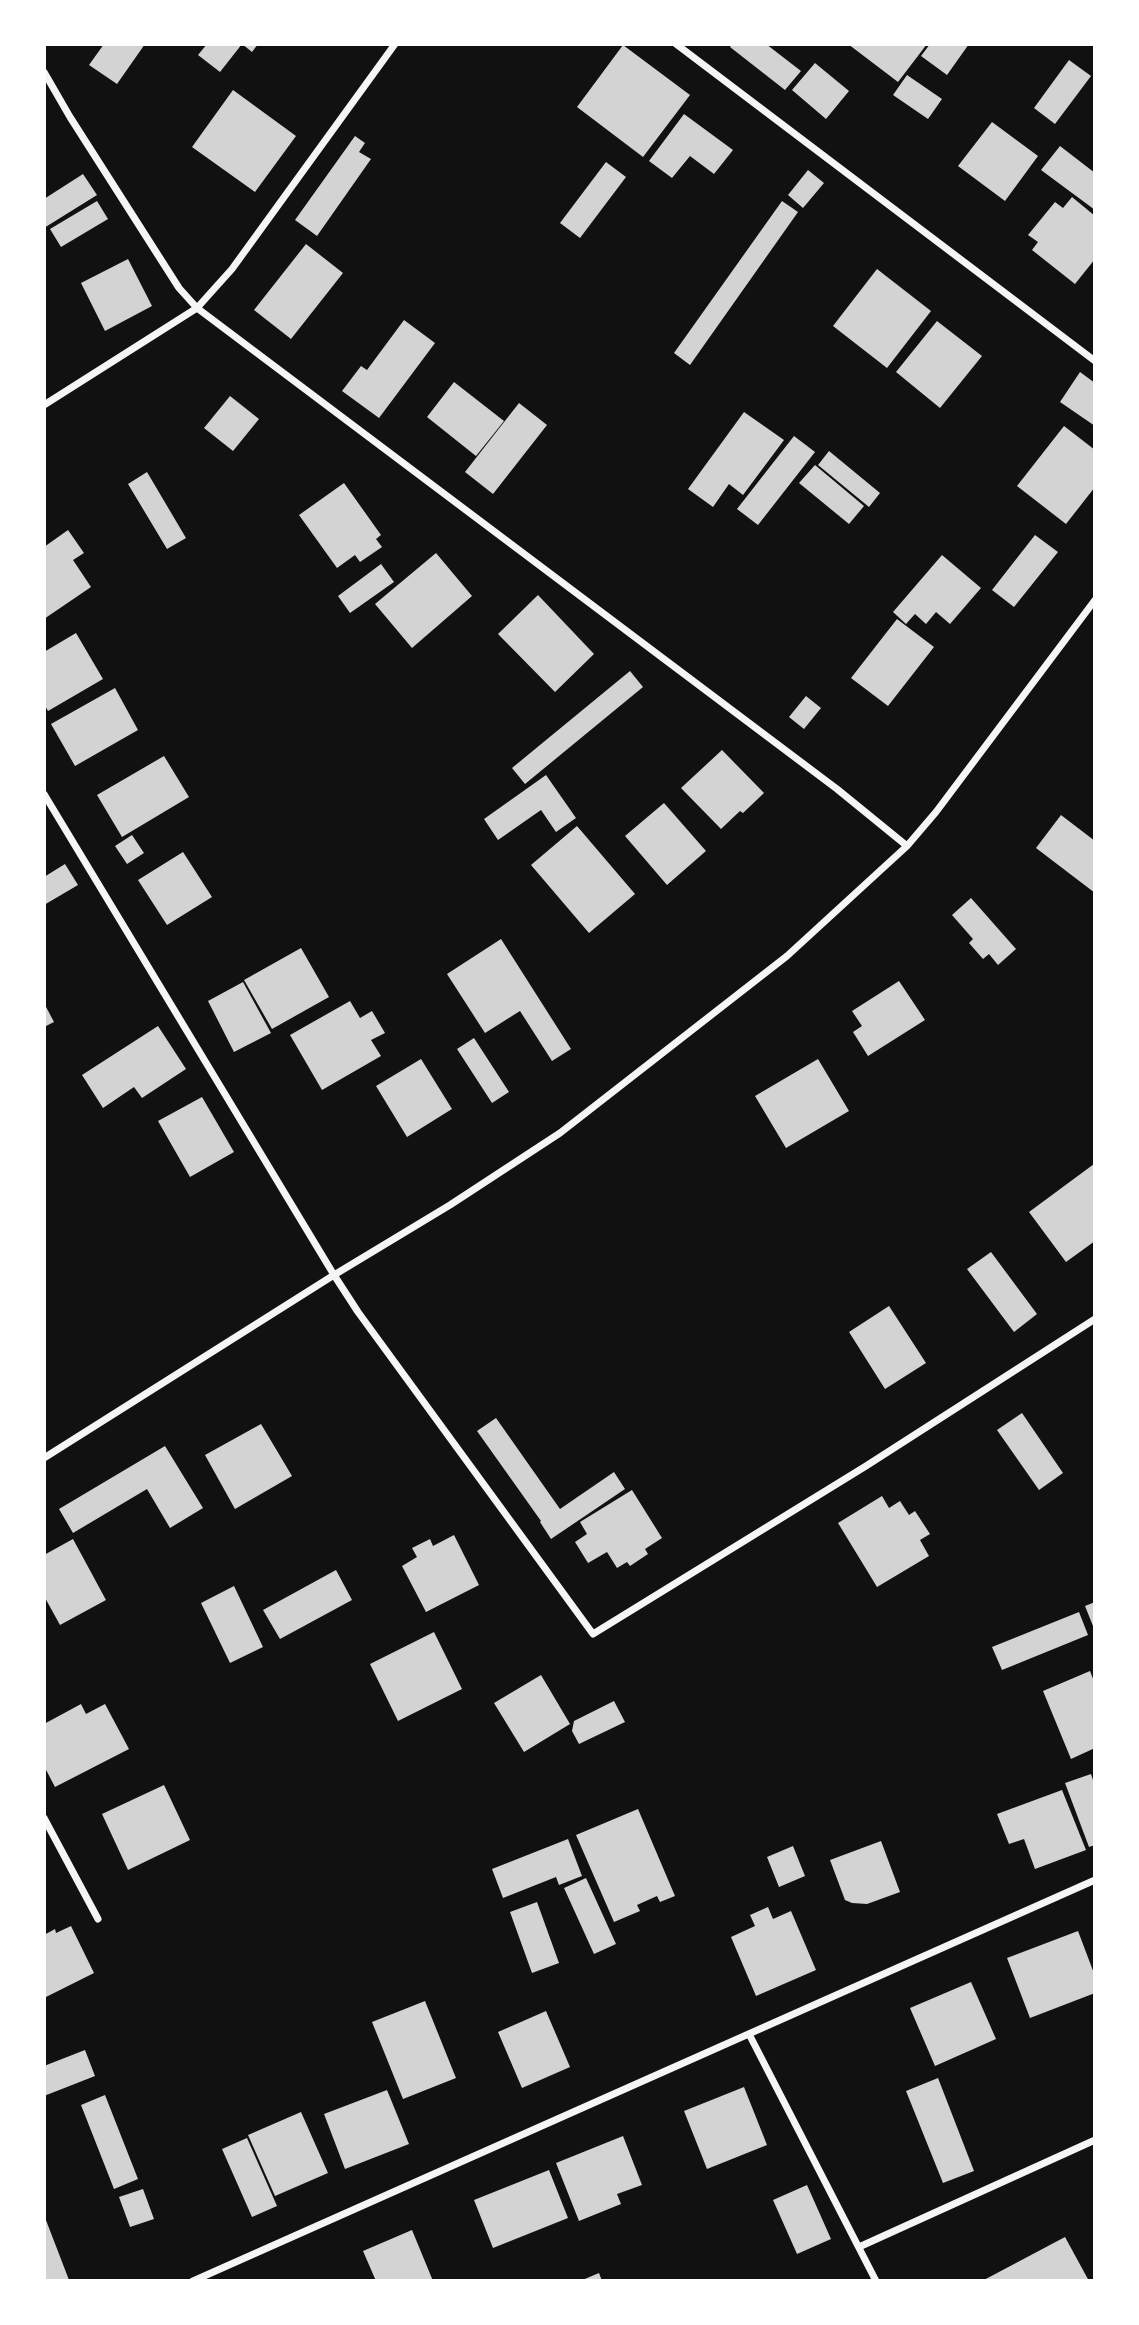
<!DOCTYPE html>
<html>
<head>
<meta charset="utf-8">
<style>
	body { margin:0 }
	#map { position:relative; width:1139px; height:2325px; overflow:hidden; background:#111; font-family:"Fira Sans",sans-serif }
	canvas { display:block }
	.frame { position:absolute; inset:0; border:46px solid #fff; pointer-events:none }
</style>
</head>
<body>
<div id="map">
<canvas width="1139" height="2325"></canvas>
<div class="frame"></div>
</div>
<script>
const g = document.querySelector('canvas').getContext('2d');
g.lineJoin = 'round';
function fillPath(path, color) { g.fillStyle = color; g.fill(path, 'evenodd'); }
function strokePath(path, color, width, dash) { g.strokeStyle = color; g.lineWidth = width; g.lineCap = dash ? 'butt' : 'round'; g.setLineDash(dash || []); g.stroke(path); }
const building = new Path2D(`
	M104,44H145L117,84L89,65Z
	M207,44H258L252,52L242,44L220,72L198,55Z
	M732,44H766L801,71L785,90L730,47Z
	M848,44H927L898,82Z
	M930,44H969L947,75L921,56Z
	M623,45L690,95L643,157L577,107Z
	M1069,60L1091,76L1055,124L1034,108Z
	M815,63L849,91L826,119L792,90Z
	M907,75L942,99L928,119L893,95Z
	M233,90L296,136L255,192L192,147Z
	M684,114L733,150L714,174L690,156L672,178L649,161Z
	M992,122L1038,156L1005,201L958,166Z
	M355,136L365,143L359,152L371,159L317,236L295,220Z
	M1060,146L1095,173V210L1041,170Z
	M606,162L626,177L580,238L560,223Z
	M808,170L824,183L803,208L788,195Z
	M83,174L97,195L44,228V199Z
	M1072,197L1095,216V259L1075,284L1032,250L1038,242L1028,235L1055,202L1063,208Z
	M97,201L108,219L61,247L50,229Z
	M782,201L798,212L690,365L674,353Z
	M306,244L343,273L291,339L254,310Z
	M128,259L152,306L105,331L81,283Z
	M877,269L931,311L887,368L833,326Z
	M404,320L435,343L379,418L342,391L361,366L367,370Z
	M937,321L982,356L940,408L896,372Z
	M1080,372L1095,383V426L1060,402Z
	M454,382L504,421L476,456L427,417Z
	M230,396L259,419L233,451L204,428Z
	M519,403L547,425L493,494L465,472Z
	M744,412L784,440L743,495L729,484L713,507L688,489Z
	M1064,426L1095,450V487L1066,524L1017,486Z
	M794,436L815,452L758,525L737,509Z
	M829,451L880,493L869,507L818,465Z
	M815,465L864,506L849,524L799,483Z
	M147,472L186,538L167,549L128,484Z
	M344,483L381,535L376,539L382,547L360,562L355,555L337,568L299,515Z
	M68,530L84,553L73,560L91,587L44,619V547Z
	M1035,535L1058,552L1014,607L992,590Z
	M436,553L472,596L412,648L375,604Z
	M942,555L981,588L950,624L936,612L926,624L915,614L906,624L893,612Z
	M381,564L394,582L350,613L338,596Z
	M538,595L594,654L555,692L498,634Z
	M897,619L934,647L888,706L851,678Z
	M76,633L103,679L48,711L44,704V652Z
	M630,671L643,687L525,784L512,768Z
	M115,688L138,730L75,766L51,724Z
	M806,696L821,708L804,729L789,717Z
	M722,750L764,793L743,813L740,811L721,829L681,788Z
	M164,756L189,797L122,837L97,795Z
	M546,775L576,818L556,832L541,810L498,840L484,819Z
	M664,803L706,851L667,885L625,836Z
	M1061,815L1095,841V893L1036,848Z
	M577,826L635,894L589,933L531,865Z
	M132,835L144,853L127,864L115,846Z
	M183,852L212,897L167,925L138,880Z
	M65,864L78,885L44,905V877Z
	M971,898L1016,949L998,965L989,954L983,959L969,943L973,939L952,915Z
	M501,939L571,1049L552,1061L520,1011L485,1033L447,974Z
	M301,948L329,997L272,1029L244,980Z
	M899,981L925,1020L868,1056L853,1032L862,1026L852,1011Z
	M243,982L271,1033L234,1052L208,1001Z
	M350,1001L360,1018L372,1011L385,1033L371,1040L381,1056L322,1090L290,1035Z
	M44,1003L54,1022L44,1027Z
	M158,1026L186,1069L142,1098L134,1087L103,1108L82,1075Z
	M474,1038L509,1092L492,1103L457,1049Z
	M421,1059L452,1109L407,1137L376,1086Z
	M818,1059L849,1111L786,1148L755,1096Z
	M202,1097L234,1152L190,1177L158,1121Z
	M1094,1164L1095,1241L1066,1262L1029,1212Z
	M991,1252L1037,1314L1014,1332L967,1269Z
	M889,1306L926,1363L885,1389L849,1332Z
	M1022,1413L1063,1473L1039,1490L997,1430Z
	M496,1418L560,1509L614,1472L625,1489L551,1539L540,1522L541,1521L477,1431Z
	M261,1424L292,1476L235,1509L205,1455Z
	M165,1446L203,1508L170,1528L147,1489L73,1533L59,1509Z
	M632,1490L662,1538L645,1549L648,1554L630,1566L627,1562L617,1568L607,1552L588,1563L575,1542L587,1534L580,1522Z
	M882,1496L889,1508L900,1501L909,1515L915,1511L930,1534L920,1540L929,1556L877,1587L838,1523Z
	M454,1535L479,1585L426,1612L402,1566L417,1557L412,1548L430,1539L433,1546Z
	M73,1539L106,1600L60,1625L44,1596V1555Z
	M336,1570L352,1600L280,1639L263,1610Z
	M234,1586L263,1647L230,1663L201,1603Z
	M1095,1602V1631L1085,1606Z
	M1079,1612L1088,1635L1002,1670L992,1647Z
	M434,1632L462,1689L398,1721L370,1664Z
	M1090,1671L1095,1684V1748L1071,1759L1043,1691Z
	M541,1675L570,1724L524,1752L494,1703Z
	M614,1701L625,1722L579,1744L572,1731L574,1721Z
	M81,1704L86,1714L105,1704L129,1749L55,1787L44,1766V1724Z
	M1091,1774L1095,1786V1845L1089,1847L1065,1783Z
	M164,1785L190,1840L128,1870L102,1814Z
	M1062,1790L1086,1850L1035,1869L1024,1839L1009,1844L997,1814Z
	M638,1809L675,1896L660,1902L657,1896L637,1905L640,1911L614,1922L576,1835Z
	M568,1839L582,1876L559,1885L556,1877L503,1898L492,1869Z
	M881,1841L900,1892L867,1904L852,1903L845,1900L830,1860Z
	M793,1846L805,1876L779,1887L767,1857Z
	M586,1878L616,1944L594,1954L564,1888Z
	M537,1902L559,1963L532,1973L510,1912Z
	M768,1907L773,1919L791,1911L816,1970L756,1996L731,1937L755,1926L750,1915Z
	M71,1926L94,1973L46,1997L44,1993V1935L55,1929L56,1933Z
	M1078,1931L1095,1976V1993L1030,2018L1007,1958Z
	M971,1982L996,2039L935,2066L910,2008Z
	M425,2001L456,2078L403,2099L372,2022Z
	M546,2011L570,2067L522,2088L498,2032Z
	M85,2050L95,2076L44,2096V2066Z
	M938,2078L974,2171L943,2183L906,2091Z
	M744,2087L767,2145L707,2169L684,2111Z
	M387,2090L409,2144L345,2169L324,2114Z
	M105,2095L138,2179L114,2189L81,2105Z
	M301,2112L328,2173L275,2196L248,2135Z
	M623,2136L642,2185L617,2194L621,2204L579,2221L556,2163Z
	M247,2138L277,2206L252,2217L222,2149Z
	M549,2170L568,2218L493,2248L474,2200Z
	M807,2185L831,2239L797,2254L773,2200Z
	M143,2189L154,2219L130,2227L119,2197Z
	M44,2215L69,2280L64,2281H44Z
	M412,2230L433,2281H376L363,2251Z
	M1065,2237L1089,2281H982Z
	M599,2273L602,2281H580Z`);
const minor = new Path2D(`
	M676,44L1095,361
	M44,72L70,117L179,288L197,308L837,789L907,846
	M44,405L197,308L232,269L395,44
	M44,794L334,1275L358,1312L593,1634L866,1466L1095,1319
	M44,1458L334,1275L450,1205L560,1133L787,956L907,846L936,812L1095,600
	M44,1818L98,1919
	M749,2034L876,2281
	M859,2247L1095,2140
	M193,2281L1095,1880`);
fillPath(building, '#d3d3d3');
strokePath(minor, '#f5f5f5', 7);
</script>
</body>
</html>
